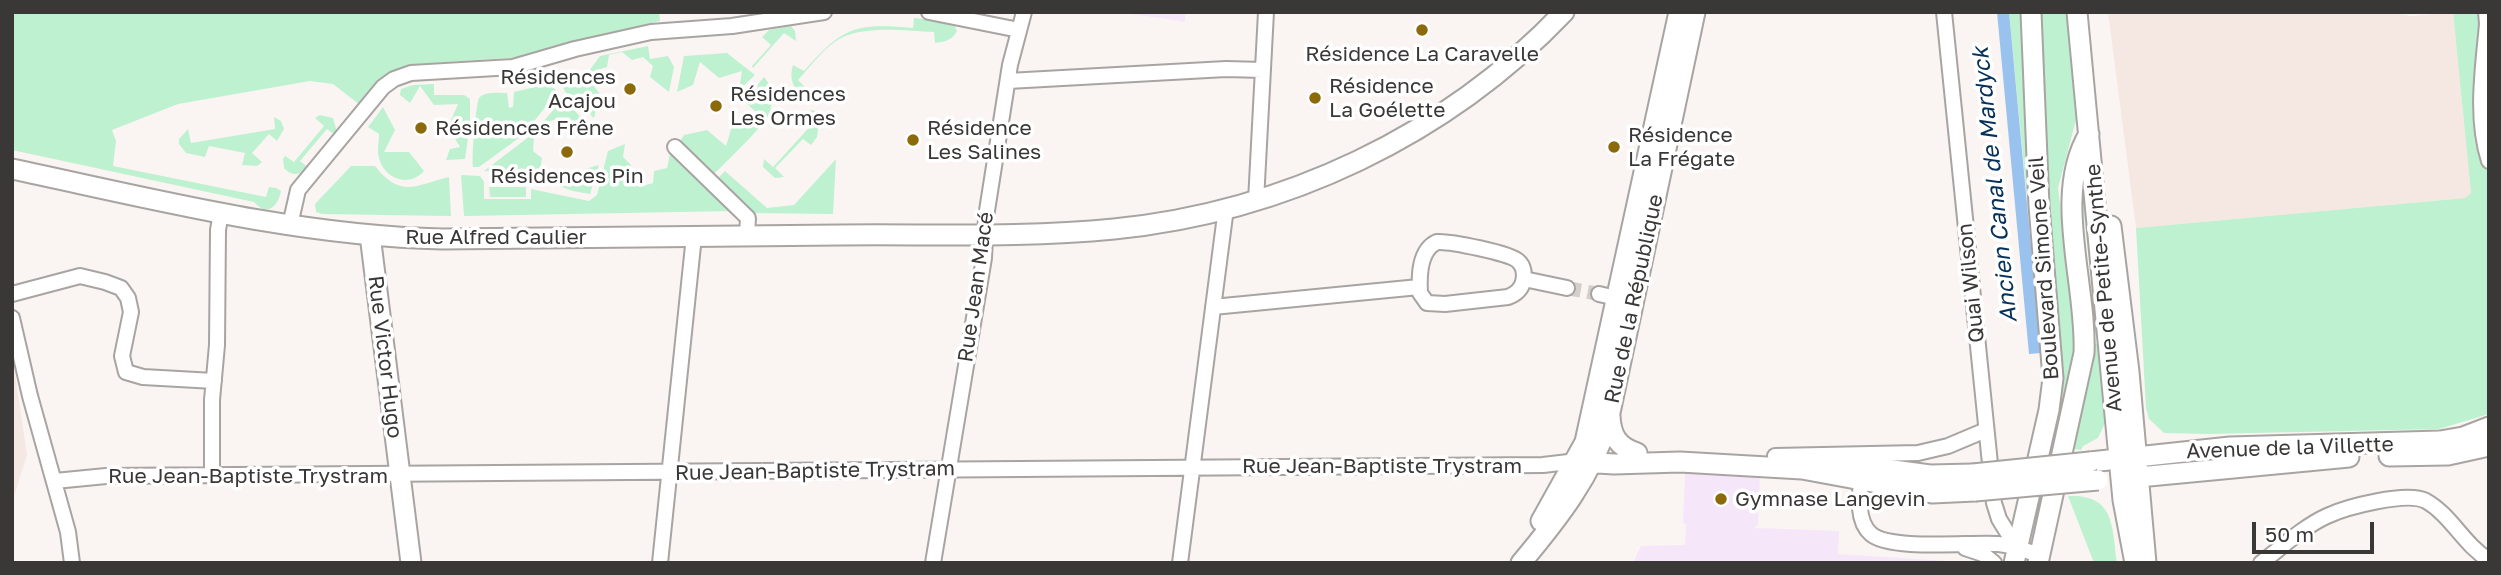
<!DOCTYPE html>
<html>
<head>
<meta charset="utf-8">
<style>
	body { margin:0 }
	#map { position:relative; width:2501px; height:575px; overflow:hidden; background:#faf5f3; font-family:"Golos Text",sans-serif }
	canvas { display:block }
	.frame { position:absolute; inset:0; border:14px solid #3a3837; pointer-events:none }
	.scale { position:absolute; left:2252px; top:522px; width:122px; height:32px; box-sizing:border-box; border:4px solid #3a3837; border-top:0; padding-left:9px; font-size:21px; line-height:24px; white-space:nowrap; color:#3a3837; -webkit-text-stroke:5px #fff; paint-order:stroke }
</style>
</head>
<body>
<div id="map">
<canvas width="2501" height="575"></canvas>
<div class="frame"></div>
<div class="scale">50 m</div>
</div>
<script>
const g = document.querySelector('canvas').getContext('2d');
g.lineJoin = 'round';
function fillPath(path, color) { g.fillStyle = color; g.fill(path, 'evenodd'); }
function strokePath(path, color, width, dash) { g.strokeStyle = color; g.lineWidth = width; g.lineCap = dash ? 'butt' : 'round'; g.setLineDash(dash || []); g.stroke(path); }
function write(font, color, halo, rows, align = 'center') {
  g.font = font + ' "Golos Text",sans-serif'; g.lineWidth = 7; g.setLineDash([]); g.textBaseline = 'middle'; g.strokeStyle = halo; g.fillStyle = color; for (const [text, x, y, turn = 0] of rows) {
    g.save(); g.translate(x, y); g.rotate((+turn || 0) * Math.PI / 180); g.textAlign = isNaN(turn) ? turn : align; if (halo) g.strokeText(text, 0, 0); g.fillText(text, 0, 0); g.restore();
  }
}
const built = new Path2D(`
	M2108,12H2382L2413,16L2453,12L2471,193L2465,198L2136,228Z
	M12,353L27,455L12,502Z`);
const education = new Path2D(`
	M1114,12H1185V22L1154,17Z
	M1685,473L1760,475L1758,526H1755V528L1839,531L1838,554L1979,563H1633L1641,546L1685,545L1686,524L1683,523Z`);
const green = new Path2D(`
	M12,12H659L660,21L562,44L522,57L419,64L399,69L384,77L360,105L333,84L310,81L178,104L112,130L116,141L113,166L266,197L269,187L276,188L281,191C278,207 267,217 254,202L12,150Z
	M2009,12H2022L2031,210L2028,209Z
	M2039,12H2071L2080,105L2058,188L2073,315L2074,346L2070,374L2054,454L2049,444V232Z
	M2453,12H2489V414L2439,429L2207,434L2164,433L2149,419L2146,408L2136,228L2465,198L2471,193Z
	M914,18L953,22L957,31C953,40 944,42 935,43L934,32C906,31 867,25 841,38C824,47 811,66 798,80L806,88L798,92C791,83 790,75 793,65L804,71C843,27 854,23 913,28Z
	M791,26L795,31L796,41L784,33L753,68L752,66L771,45L762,37L769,30Z
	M648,46L650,59L668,56L674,67L669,92L650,77L653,66L643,57L632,60L622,52L609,55L607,67L594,71L593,85L600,94L594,118L566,93L562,86C566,73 577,73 589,71L600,56Z
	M727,53L755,75L739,90L742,71L719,78L700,62L693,85L677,92L684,56Z
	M764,77C772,85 774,104 769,114C764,126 725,163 713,175L678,144L684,135L707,130L726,146L733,123L756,112L744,101Z
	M434,84V95H464L470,99V124L465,159L446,160L450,149L460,147L448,127L458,104L434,105L420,86L410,103L400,95L401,89L413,85Z
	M548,84L556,90V94L523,135L479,167H473C471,161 476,103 479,98C485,91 498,93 507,93L509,108L513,107L514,92Z
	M559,104L574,110L584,121L571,125L563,118L550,121L548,133L534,138L533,151L542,158L540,172L549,181L562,176L571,185L583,182L585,169L599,165L590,194L573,191L548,182L526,180V182H489V172H526L484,171L530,136Z
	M383,107L395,130L384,152H409L424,171C409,188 384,179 379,158C377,151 379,142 379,134L368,127Z
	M811,110L818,112L820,115L817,137L811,145L803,139L775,168L784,177L775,178L763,167L764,159L773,167L816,120L808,112Z
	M320,115L333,118L337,132L335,135L327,129L300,161L309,168C300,175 292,177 284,168L283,159L285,156L294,162L324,126L315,118Z
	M274,117L281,121L284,129L277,141L269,134L252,153L262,162L257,166L242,165L245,153L209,146L205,157L186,153L179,144V139L188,129L191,143L275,129Z
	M625,144L623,157L631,165L629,177L639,187L653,183L654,171L667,168L670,154L733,211L464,216L461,175L480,176L484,182V199H531V189L589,201L597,195L608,151Z
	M836,159L833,214L753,213L717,179L725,171L767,208L794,205Z
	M351,166H375C401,199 416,185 449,177L451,216L322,214L316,212L315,204Z
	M2084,175L2106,421L2098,438L2083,446L2081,450L2073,449L2094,344L2098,343L2082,199Z
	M489,187H526V197H490Z
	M2068,496C2115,494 2112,526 2117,563H2094Z`);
const water = new Path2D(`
	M1997,12H2009L2041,353L2029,354Z`);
const streetTunnel = new Path2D(`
	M1567,288L1599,294`);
const street = new Path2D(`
	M929,12L1019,30
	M1944,12L1994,503L1999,519L2017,548
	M2486,12L2487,24C2483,69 2475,117 2489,161
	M1008,81L1226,69L1263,70
	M675,147L748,218L747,235
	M1256,201L1266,12
	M290,225L298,190L383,87L394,79L411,73L513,67L575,49L651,32L732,26L824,12
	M1437,242C1449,241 1510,253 1518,261C1524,266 1525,275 1523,282C1521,290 1516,294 1508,297L1445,304L1427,303L1420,293C1419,276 1419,250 1437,242Z
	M1524,279L1567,288
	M12,294L80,276L105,282L121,288L128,298L131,312L122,356L126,372L143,377L214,381
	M1599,294L1616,298
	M1213,307L1419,287
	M12,318L30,396L68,532L72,563
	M1775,456L1918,453L1948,446L1986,430
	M1862,473C1860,492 1855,520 1871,534C1891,551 1971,542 1998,544C2012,545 2026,551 2040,555
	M212,476V400L217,345L218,230L221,213
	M55,481L106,476L1543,465L1577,461
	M1965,548L1983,554L1994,563
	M660,563L694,236
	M933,563L984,258L986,217L1010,65L1024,12
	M1180,563L1226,208
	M2261,563C2282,547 2303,527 2327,516C2346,507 2407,491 2426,501C2451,515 2464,545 2489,560`);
const secondary = new Path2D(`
	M2077,12L2123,500L2135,563
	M12,169C154,199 297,236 442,239C575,237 708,236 840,235C931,234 1023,238 1114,229C1284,212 1446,136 1564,12
	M2111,226L2129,372L2146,563
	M370,235L411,563
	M1610,416C1611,436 1618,447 1637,453
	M2389,456L2448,455L2489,446
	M1818,460L1930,475L1973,474
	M1581,462L1614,464L1680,462L1802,469L1932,493L1975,491
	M2090,462L2230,447L2440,441L2463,437L2489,427
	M2128,478L2349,457
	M1541,521L1585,442L1679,12
	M1521,563C1557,520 1592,476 1608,422L1695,12
	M2014,563L2049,410L2053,378L2039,206L2031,12
	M2038,563L2084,353C2087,284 2052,195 2089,134`);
const secondaryBridge = new Path2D(`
	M1973,474L2090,462
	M1975,491L2098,480`);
const markers = [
	[1422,30,7,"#8c690a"],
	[630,89,7,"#8c690a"],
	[1315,98,7,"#8c690a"],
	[716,106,7,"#8c690a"],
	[421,128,7,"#8c690a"],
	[913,140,7,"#8c690a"],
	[1614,147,7,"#8c690a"],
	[567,152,7,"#8c690a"],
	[1721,499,7,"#8c690a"]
];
const poiNames = [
	["Résidence La Caravelle",1422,54,"center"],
	["Résidences",616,77,"right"],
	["Acajou",616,101,"right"],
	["Résidence",1329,86],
	["La Goélette",1329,110],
	["Résidences",730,94],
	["Les Ormes",730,118],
	["Résidences Frêne",435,128],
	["Résidence",927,128],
	["Les Salines",927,152],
	["Résidence",1628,135],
	["La Frégate",1628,159],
	["Résidences Pin",567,176,"center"],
	["Gymnase Langevin",1735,499]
];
const streetNames = [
	["Rue Alfred Caulier",496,237],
	["Boulevard Simone Veil",2044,268,-94],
	["Quai Wilson",1971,283,-96],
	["Rue Jean Macé",976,287,-82],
	["Avenue de Petite-Synthe",2104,288,-95],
	["Rue de la République",1634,299,-78],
	["Rue Victor Hugo",385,357,83],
	["Avenue de la Villette",2290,448,-2],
	["Rue Jean-Baptiste Trystram",1382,466],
	["Rue Jean-Baptiste Trystram",815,471,-1],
	["Rue Jean-Baptiste Trystram",248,476]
];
const waterNames = [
	["Ancien Canal de Mardyck",1995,185,-96]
];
fillPath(built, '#f5e8e2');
fillPath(education, '#f6e6f9');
fillPath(green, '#bef1d0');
fillPath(water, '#9ac2ef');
strokePath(streetTunnel, '#d4cfcd', 14, [14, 7]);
strokePath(street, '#a8a4a2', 18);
strokePath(secondary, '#a8a4a2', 23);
strokePath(street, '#fff', 14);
strokePath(secondary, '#fff', 19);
strokePath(secondaryBridge, '#a8a4a2', 23, []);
strokePath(secondaryBridge, '#fff', 19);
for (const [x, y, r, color] of markers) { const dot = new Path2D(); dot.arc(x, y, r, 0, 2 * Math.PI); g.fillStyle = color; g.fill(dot); strokePath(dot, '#fff', 2.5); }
write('21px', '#3a3837', '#fff', poiNames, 'left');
write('21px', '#3a3837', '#fff', streetNames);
write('italic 23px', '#06315a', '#fff', waterNames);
</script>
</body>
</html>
